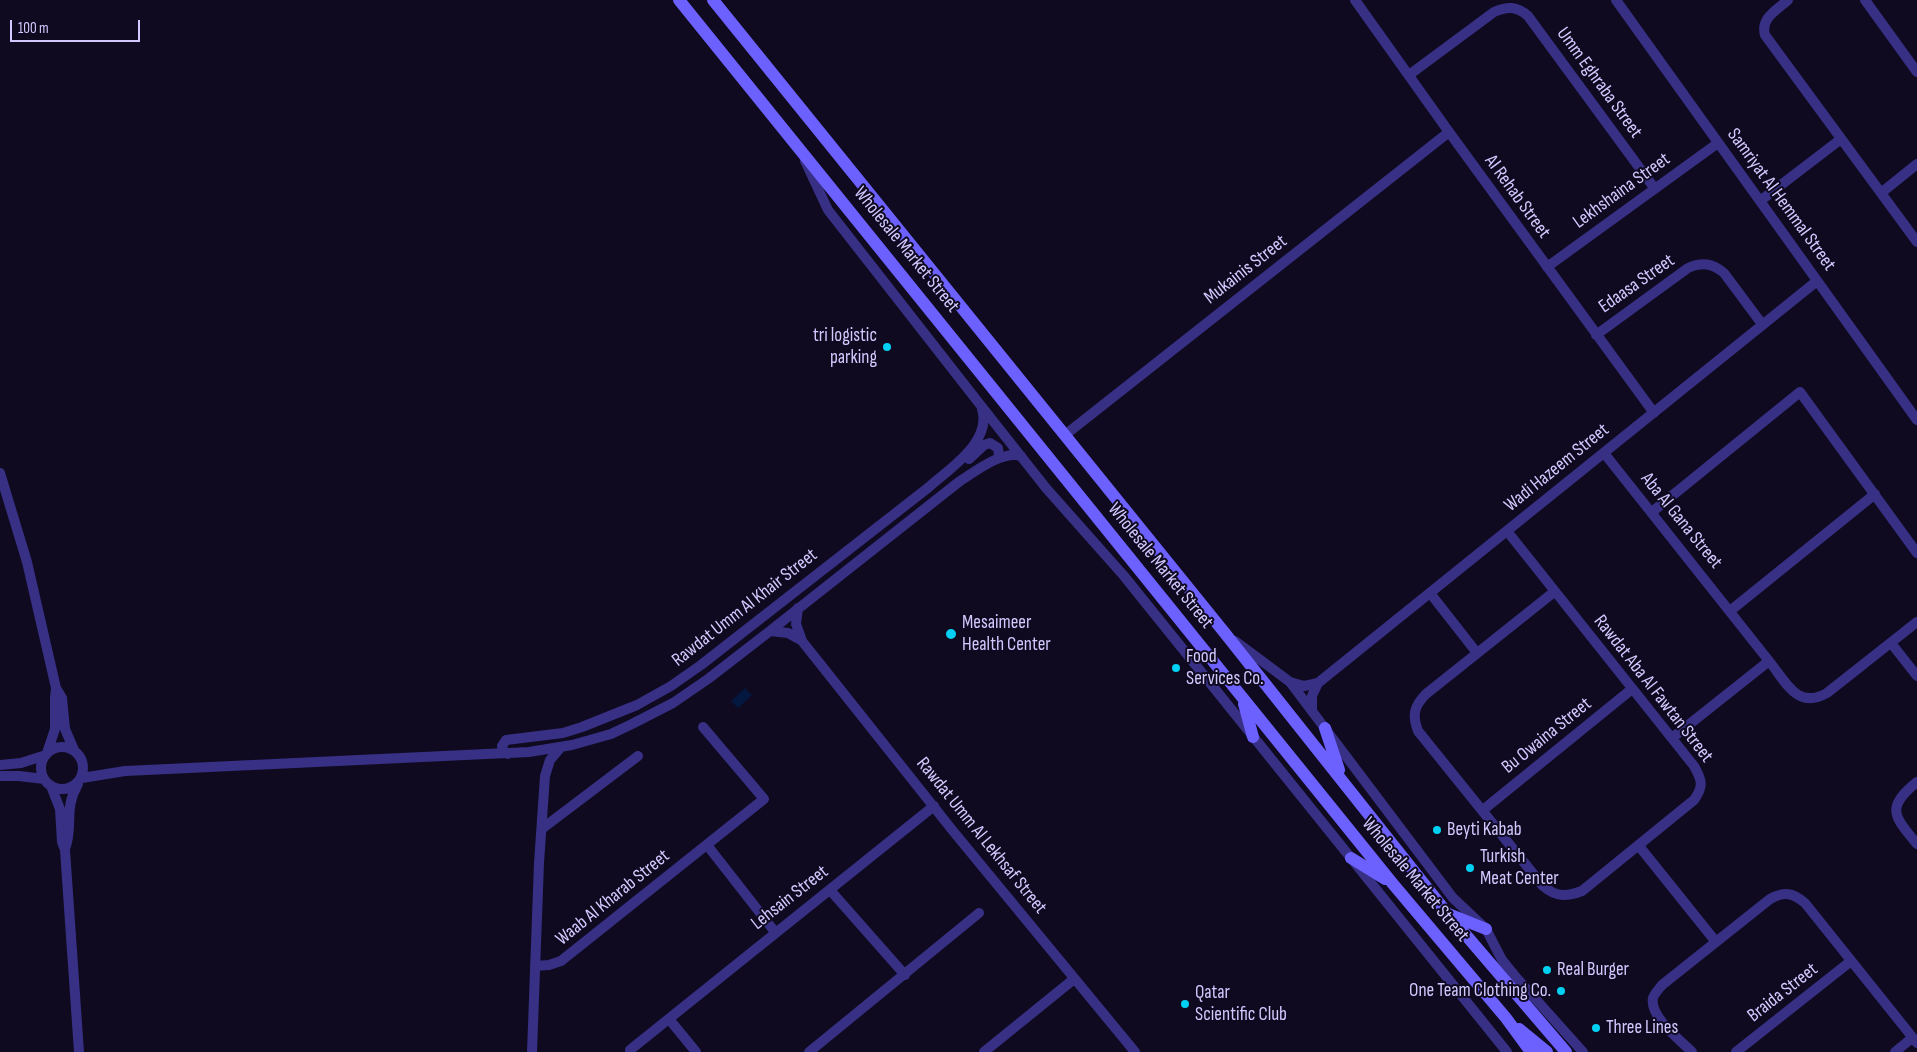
<!DOCTYPE html>
<html>
<head>
<meta charset="utf-8">
<style>
	body { margin:0 }
	#map { position:relative; width:1917px; height:1052px; overflow:hidden; background:#0f0a20; font-family:"Sofia Sans Condensed",sans-serif }
	canvas { display:block }
	.scale { position:absolute; left:10px; top:20px; width:130px; height:22px; box-sizing:border-box; border:2px solid #d2c9ff; border-top:0; padding-left:6px; font-size:15px; line-height:18px; white-space:nowrap; color:#d2c9ff; -webkit-text-stroke:4px #0f0a20; paint-order:stroke }
</style>
</head>
<body>
<div id="map">
<canvas width="1917" height="1052"></canvas>
<div class="scale">100 m</div>
</div>
<script>
const g = document.querySelector('canvas').getContext('2d');
g.lineJoin = 'round';
function fillPath(path, color) { g.fillStyle = color; g.fill(path, 'evenodd'); }
function strokePath(path, color, width, dash) { g.strokeStyle = color; g.lineWidth = width; g.lineCap = dash ? 'butt' : 'round'; g.setLineDash(dash || []); g.stroke(path); }
function write(font, color, halo, rows, align = 'center') {
  g.font = font + ' "Sofia Sans Condensed",sans-serif'; g.lineWidth = 4; g.setLineDash([]); g.textBaseline = 'middle'; g.strokeStyle = halo; g.fillStyle = color; for (const [text, x, y, turn = 0] of rows) {
    g.save(); g.translate(x, y); g.rotate((+turn || 0) * Math.PI / 180); g.textAlign = isNaN(turn) ? turn : align; if (halo) g.strokeText(text, 0, 0); g.fillText(text, 0, 0); g.restore();
  }
}
const water = new Path2D(`
	M745,688L752,695L738,708L731,701Z`);
const minor = new Path2D(`
	M1355,0L1449,132L1654,413
	M1616,0L1917,420
	M1788,0C1777,10 1760,18 1765,35L1917,242
	M1865,0L1917,72
	M1409,75L1494,12C1507,6 1517,6 1528,16L1655,189
	M805,161L828,210L982,407L1046,488L1124,576L1507,1052
	M1881,193L1917,164
	M1760,201L1841,139
	M1547,267L1718,143
	M1596,335L1688,268C1702,262 1712,263 1724,273L1762,324
	M1065,435L1449,132
	M1604,453L1769,661C1786,682 1797,710 1827,693L1917,622
	M969,459L984,445L990,443L998,448L999,457
	M0,473L27,562L56,688L55,698V729L47,753
	M1652,512L1800,392L1917,553
	M1507,531L1694,766C1702,780 1704,786 1694,800L1582,891C1566,897 1556,897 1543,886L1418,731C1412,715 1414,706 1426,694L1554,592
	M1430,593L1477,653
	M798,608L796,624L802,641L953,831L1135,1052
	M1730,611L1875,494
	M770,631L788,633L801,640
	M1235,641L1290,682L1453,898L1486,929L1502,960L1515,976L1583,1052
	M1891,643L1917,676
	M1290,682L1304,686L1318,683L1817,281
	M56,688L62,698L65,729L74,750
	M1312,711V696L1318,683
	M1672,738L1769,661
	M41 768a21 21 0 1 1 42 0a21 21 0 1 1-42 0Z
	M508,754L503,751L502,746L506,740L563,733L582,727L637,705L671,686L701,665L929,487C950,468 992,442 982,409
	M0,765L21,763L46,755
	M0,776H19L44,779
	M82,778L125,771L529,752L572,745L611,734L632,724L673,703L708,679L770,631L960,481C976,471 1003,450 1021,456
	M1917,782C1885,808 1894,816 1917,844
	M51,786L60,809L62,842L65,850L79,1052
	M1483,810L1632,689
	M543,828L638,756
	M707,845L775,932
	M1639,846L1716,942
	M65,849C74,825 63,810 78,784
	M830,890L905,975
	M535,966L549,965L561,961L764,799L703,727
	M669,1019L696,1052
	M630,1050L934,806
	M532,1052L539,863L545,776L550,760L561,747
	M809,1052L979,913
	M984,1052L1074,979
	M1692,1052C1680,1040 1649,1016 1653,998C1654,994 1659,989 1662,985L1770,899C1785,891 1793,893 1805,903L1917,1043
	M1736,1052L1851,961
	M1895,1052L1912,1038`);
const secondary = new Path2D(`
	M679,0L1393,884L1506,1018L1531,1052
	M713,0L1224,632L1447,913L1566,1052
	M1244,704L1253,737
	M1325,728L1339,770
	M1351,858L1385,879
	M1451,915L1486,929
	M1519,1029L1547,1052`);
const markers = [
	[887,347,5,"#00d0f4"],
	[951,634,6,"#00d0f4"],
	[1176,668,5,"#00d0f4"],
	[1437,830,5,"#00d0f4"],
	[1470,868,5,"#00d0f4"],
	[1547,970,5,"#00d0f4"],
	[1561,991,5,"#00d0f4"],
	[1185,1004,5,"#00d0f4"],
	[1596,1028,5,"#00d0f4"]
];
const streetNames = [
	["Umm Eghraba Street",1599,83,54],
	["Lekhshaina Street",1622,191,-36],
	["Al Rehab Street",1517,197,54],
	["Samriyat Al Hemmal Street",1781,200,54],
	["Wholesale Market Street",906,250,51],
	["Mukainis Street",1246,270,-38],
	["Edaasa Street",1637,284,-35],
	["Wadi Hazeem Street",1557,468,-39],
	["Aba Al Gana Street",1681,521,51],
	["Wholesale Market Street",1160,566,51],
	["Rawdat Umm Al Khair Street",745,608,-38],
	["Rawdat Aba Al Fawtan Street",1653,689,52],
	["Bu Owaina Street",1547,736,-39],
	["Rawdat Umm Al Lekhsaf Street",981,836,51],
	["Wholesale Market Street",1415,880,50],
	["Waab Al Kharab Street",613,898,-39],
	["Lehsain Street",790,898,-38],
	["Braida Street",1783,993,-38]
];
const poiNames = [
	["tri logistic",877,336,"right"],
	["parking",877,358,"right"],
	["Mesaimeer",962,623],
	["Health Center",962,645],
	["Food",1186,657],
	["Services Co.",1186,679],
	["Beyti Kabab",1447,830],
	["Turkish",1480,857],
	["Meat Center",1480,879],
	["Real Burger",1557,970],
	["One Team Clothing Co.",1551,991,"right"],
	["Qatar",1195,993],
	["Scientific Club",1195,1015],
	["Three Lines",1606,1028]
];
fillPath(water, '#04173f');
strokePath(minor, '#373084', 10);
strokePath(secondary, '#6c60ff', 12);
for (const [x, y, r, color] of markers) { const dot = new Path2D(); dot.arc(x, y, r, 0, 2 * Math.PI); g.fillStyle = color; g.fill(dot); strokePath(dot, '#0f0a20', 2); }
write('19px', '#d2c9ff', '#0f0a20', streetNames);
write('19px', '#d2c9ff', '#0f0a20', poiNames, 'left');
</script>
</body>
</html>
